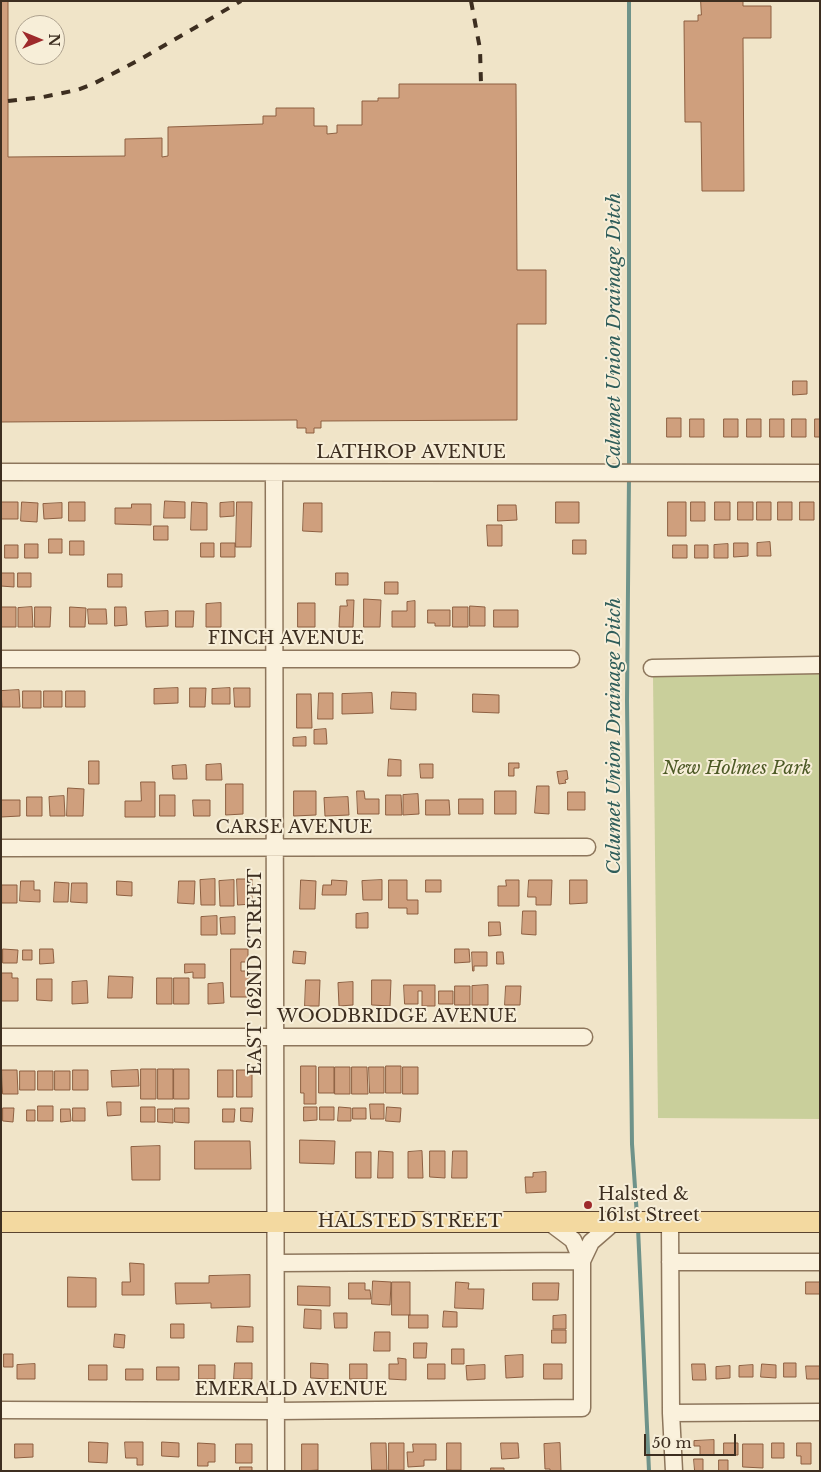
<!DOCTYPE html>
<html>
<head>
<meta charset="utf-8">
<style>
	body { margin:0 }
	#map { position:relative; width:821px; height:1472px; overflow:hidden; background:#f0e4c8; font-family:"Libre Baskerville",serif }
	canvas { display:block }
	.frame { position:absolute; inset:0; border:2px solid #3d2e20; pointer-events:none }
	.north { position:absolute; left:15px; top:15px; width:50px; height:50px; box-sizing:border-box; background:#f7eed8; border:1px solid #ada18e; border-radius:50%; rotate:90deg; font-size:14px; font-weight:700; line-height:20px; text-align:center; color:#3d2e20 }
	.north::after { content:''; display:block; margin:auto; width:18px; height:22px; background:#9e2a2b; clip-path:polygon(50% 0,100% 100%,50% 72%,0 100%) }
	.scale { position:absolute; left:644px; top:1434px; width:92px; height:22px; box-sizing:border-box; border:2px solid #3d2e20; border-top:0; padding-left:6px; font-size:15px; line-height:18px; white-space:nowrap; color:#3d2e20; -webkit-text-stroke:4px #f7eed8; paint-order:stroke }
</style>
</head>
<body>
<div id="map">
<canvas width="821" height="1472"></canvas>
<div class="frame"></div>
<div class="north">N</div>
<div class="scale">50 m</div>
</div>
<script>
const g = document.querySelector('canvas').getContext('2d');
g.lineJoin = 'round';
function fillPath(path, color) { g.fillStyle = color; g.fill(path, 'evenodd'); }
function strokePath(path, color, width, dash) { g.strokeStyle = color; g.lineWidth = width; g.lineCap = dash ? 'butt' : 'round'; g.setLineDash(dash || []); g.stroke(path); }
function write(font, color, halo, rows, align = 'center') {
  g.font = font + ' "Libre Baskerville",serif'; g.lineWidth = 4; g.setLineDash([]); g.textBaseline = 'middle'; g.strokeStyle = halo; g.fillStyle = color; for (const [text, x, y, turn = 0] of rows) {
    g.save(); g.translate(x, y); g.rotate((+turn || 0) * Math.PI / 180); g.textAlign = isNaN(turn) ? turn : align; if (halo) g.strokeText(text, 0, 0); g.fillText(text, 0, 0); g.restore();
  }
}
const green = new Path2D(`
	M820,674V1119L658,1118L653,677Z`);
const stream = new Path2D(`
	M629,1V469
	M629,476L627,701L632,1144L637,1216
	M638,1228L649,1471`);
const building = new Path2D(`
	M1,1H8V157L125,156V139L162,138V157L168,156V127L263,124V116H276V108H314V126H327V134L337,133V125H362V101H378V98H399V84H516L517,270H546V324H517V420L321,421V428H314V433H306V428H297V420L1,422Z
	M701,1H743V6H771V38H743L744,191H702L701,122H685L684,21H698V15H701Z
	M793,381H807V394L793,395Z
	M667,418H681V437H667Z
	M690,419H704V437H690Z
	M724,419H738V437H724Z
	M747,419H761V437H747Z
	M770,419H784V437H770Z
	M792,419H806V437H792Z
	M815,419H820V437H815Z
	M165,501L185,502V518H164Z
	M1,502H18V519H1Z
	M22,502L38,503L37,522L21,521Z
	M69,502H85V521H69Z
	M192,502L207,503V530H191Z
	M234,502V516L220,517V503Z
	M237,502H252L251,547H236Z
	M556,502H579V523H556Z
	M668,502H686V536H668Z
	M691,502H705V521H691Z
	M715,502H730V520H715Z
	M738,502H753V520H738Z
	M757,502H771V520H757Z
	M778,502H792V520H778Z
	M800,502H814V520H800Z
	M62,503V518L44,519L43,504Z
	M304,503H322V532L303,531Z
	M132,504H151V525L115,524V508H131Z
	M498,505H516L517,520L498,521Z
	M487,525H502V546H488Z
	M154,526H168V540H154Z
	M49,539H62V553H49Z
	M573,540H586V554H573Z
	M70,541H84V555H70Z
	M770,542L771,556H757V543Z
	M201,543H214V557H201Z
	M221,543H235V557H221Z
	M734,543H748V556L734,557Z
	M25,544H38V558H25Z
	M728,544V558H714V545Z
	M5,545H18V558H5Z
	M673,545H687V558H673Z
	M695,545H708V558H695Z
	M1,573H14V587L1,586Z
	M18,573H31V587H18Z
	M336,573H348V585H336Z
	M108,574H122V587H108Z
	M385,582H398V594H385Z
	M364,599L381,600L380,627H364Z
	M347,600H354L353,627H339L340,606H347Z
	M415,601V627H392V611H407V602Z
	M221,603V627H206V604Z
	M298,603H315V627H298Z
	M470,606L485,607V626H470Z
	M1,607H16V627H1Z
	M32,607L33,627H18V608Z
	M35,607H51L50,627H35Z
	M70,607L86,608L85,627H70Z
	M115,607H126L127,625L115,626Z
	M453,607H468V627H453Z
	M88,609H106L107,624H89Z
	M428,610H450V626H435V623H428Z
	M494,610H518V627H494Z
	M168,611V626L146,627L145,612Z
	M176,611H194L193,627H176Z
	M178,688V703L154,704V689Z
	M190,688H206L205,707H190Z
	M230,688V704H212V689Z
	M234,688H250V707H235Z
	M19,690L20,707H2L1,691Z
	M23,691H41V708H23Z
	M44,691H62V707H44Z
	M66,691H85V707H66Z
	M392,692L416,693V710L391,709Z
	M319,693H333V719H318Z
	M372,693L373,713L342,714V694Z
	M297,694H311L312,728H297Z
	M473,694L499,695V713L473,712Z
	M326,729L327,744H314V730Z
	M306,737V746H293V738Z
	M389,759L401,760V776H388Z
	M89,761H99V784H89Z
	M509,763H519V768H514V776H509Z
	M221,764L222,780H206V765Z
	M420,764H433V778H421Z
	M186,765L187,779H173L172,766Z
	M567,771L568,779L565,780L566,783L559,784L557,772Z
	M141,782H155V817H125V801H141Z
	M226,784H243V814L226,815Z
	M537,786H549V814L535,813Z
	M68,788L84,789L83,816H67Z
	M294,791H316V815L294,816Z
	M357,791H364L365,799H379V814H358Z
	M495,791H516V814H495Z
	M568,792H585V810H568Z
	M418,794L419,814L403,815V795Z
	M160,795H175V816H160Z
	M386,795H401L402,815H386Z
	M64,796L65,816H50L49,797Z
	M27,797H42V816H27Z
	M348,797L349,815L325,816L324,798Z
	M459,799H483V814H459Z
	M1,800H20V816L1,817Z
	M193,800H210V816H194Z
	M426,800H449L450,815H426Z
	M215,879V905H201L200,880Z
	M237,879H252V904L238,905Z
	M234,880V906H220L219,881Z
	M301,880L316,881L315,909H300Z
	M332,880L347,881L346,895H322L323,885H331Z
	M382,880V900H363L362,881Z
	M389,880H407V900H418V914H407V908H389Z
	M426,880H441V892H426Z
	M506,880H519V906H498V886H506Z
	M529,880H552L551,905H536V897H528Z
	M570,880H587V903L570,904Z
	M21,881H34V890H40V902L20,901Z
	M117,881L132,882V896L117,895Z
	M179,881H195L194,904L178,903Z
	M55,882L69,883L68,902H54Z
	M72,883H87V903L71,902Z
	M2,885H17V903H2Z
	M523,911H536V935L522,934Z
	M368,913V928H356V914Z
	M217,916V935H201V917Z
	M235,917V934H221L220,918Z
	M489,922H500L501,935L489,936Z
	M3,949L18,950L17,963H3Z
	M40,949H53L54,963L40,964Z
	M231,949H248V962H241V971H249V997H231Z
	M455,949H469L470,962L455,963Z
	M23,950H32V960H23Z
	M294,951L306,952L305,964L293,963Z
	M472,952H487V966H474V971H473Z
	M497,952H503L504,964H497Z
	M185,964H205V978H193V972L185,973Z
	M2,973H12V978H18V1001H2Z
	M109,976L133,977L132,998H108Z
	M157,978H172V1004H157Z
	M174,978H189V1004H174Z
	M37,979H52V1001L37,1000Z
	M306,980H320L319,1006H305Z
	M372,980H391L390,1006L372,1005Z
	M87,981L88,1003L72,1004V982Z
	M353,982V1005L339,1006L338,983Z
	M223,983L224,1003L208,1004V984Z
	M404,985H435V1006H422V991H418V1004H405Z
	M488,985V1005H472V986Z
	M455,986H470V1005H455Z
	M506,986H521L520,1005H505Z
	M439,991H453V1004H439Z
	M301,1066H316V1104H304V1093H301Z
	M386,1066H401V1093H386Z
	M319,1067H334V1093H319Z
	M335,1067H350V1094H335Z
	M352,1067H367L368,1094H352Z
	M369,1067H384V1093H370Z
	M403,1067H418V1094H403Z
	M141,1069H156V1099H141Z
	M158,1069H173V1099H158Z
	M174,1069H189V1099H174Z
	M2,1070H17L18,1094H3Z
	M73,1070H88V1090H73Z
	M138,1070L139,1086L112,1087L111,1071Z
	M218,1070H233V1097H218Z
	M237,1070H252V1097H237Z
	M20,1071H35V1090H20Z
	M38,1071H53V1090H38Z
	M55,1071H70V1090H55Z
	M107,1102H121V1115L108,1116Z
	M370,1104H384V1119H371Z
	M38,1106H53V1121H38Z
	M141,1107H155V1122H141Z
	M304,1107H317V1120L304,1121Z
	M320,1107H334V1120H320Z
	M339,1107L351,1108V1121H338Z
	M387,1107L401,1108L400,1122L386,1121Z
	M3,1108H14L13,1122L3,1121Z
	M73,1108H85V1121H73Z
	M175,1108H189V1123L175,1122Z
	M241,1108H253L252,1122L241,1121Z
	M353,1108H366V1119H353Z
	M61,1109H70L71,1121L61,1122Z
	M158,1109H173V1123L158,1122Z
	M223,1109H235L234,1122H223Z
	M27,1110H35V1121H27Z
	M300,1140L335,1141L334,1164L300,1163Z
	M195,1141H250L251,1169H195Z
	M160,1146V1180H132L131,1147Z
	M379,1151L393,1152V1178H378Z
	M422,1151L423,1178H408V1152Z
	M430,1151H445V1178L430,1177Z
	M453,1151H467V1178H452Z
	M356,1152H371V1178H356Z
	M546,1172V1192L526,1193L525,1177H533V1173Z
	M130,1263L144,1264V1295H122V1282H130Z
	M250,1275V1307L211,1308V1303L176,1304L175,1283H209V1276Z
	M68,1277L96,1278V1307H68Z
	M373,1281L391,1282L390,1305L372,1304Z
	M392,1282H410V1315H392Z
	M456,1282L469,1283L468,1289H484L483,1309L455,1308Z
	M806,1282H820V1294H806Z
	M349,1283H365V1290H370L371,1299H349Z
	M533,1283H559L558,1300H533Z
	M298,1286L330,1287V1306L298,1305Z
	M305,1309L321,1310V1329L304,1328Z
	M444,1311L457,1312V1327H443Z
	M334,1313H347V1328H335Z
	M409,1315H428V1328H409Z
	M566,1315V1329H553V1316Z
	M171,1324H184V1338H171Z
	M238,1326L253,1327V1342H237Z
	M552,1330H566V1343H552Z
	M375,1332H390V1351H374Z
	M115,1334L125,1335L124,1348L114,1347Z
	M414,1343H427L426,1358H414Z
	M452,1349H464V1364H452Z
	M4,1354H13V1367H4Z
	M523,1355V1377L506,1378L505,1356Z
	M398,1358L406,1359V1380L389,1379V1364H398Z
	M235,1363H252V1379H234Z
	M311,1363L328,1364V1379L311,1378Z
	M784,1363H796V1377H784Z
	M35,1364V1379H17V1365Z
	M350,1364H367V1379H350Z
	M428,1364H445V1379H428Z
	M544,1364H562V1379H544Z
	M692,1364H705L706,1380H693Z
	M762,1364L776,1365V1378L761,1377Z
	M89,1365H107V1380H89Z
	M199,1365H215V1379H199Z
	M485,1365V1379L467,1380L466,1366Z
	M753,1365V1377H739V1366Z
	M730,1366V1378L716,1379V1367Z
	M806,1366H820V1379H807Z
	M157,1367H179V1380H157Z
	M126,1369H143V1380H126Z
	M714,1440V1455H700V1446H694V1441Z
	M89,1442L108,1443L107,1463L89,1462Z
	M125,1442H143V1465H137V1458H126Z
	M162,1442L179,1443V1457L162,1456Z
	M198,1443L215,1444V1462H208V1466H198Z
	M371,1443H386L387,1470H372Z
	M389,1443H404V1470H389Z
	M447,1443H461V1470H447Z
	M501,1443H518L519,1458L502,1459Z
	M560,1443L561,1471H550V1469H545L544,1444Z
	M724,1443H738V1455H724Z
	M772,1443H784V1458H772Z
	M797,1443H811V1464H801V1456H797Z
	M15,1444H33V1457L15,1458Z
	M236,1444H252V1463H236Z
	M302,1444H318V1470L302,1471Z
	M413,1444H436V1460H424V1466L408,1467L407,1452H413Z
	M743,1444H763V1468L743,1467Z
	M694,1459H703V1471H695Z
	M719,1460H728V1471H719Z
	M240,1467H252V1471H240Z
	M491,1468H504V1471H491Z`);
const minor = new Path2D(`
	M1,472L820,473
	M274,473L276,1471
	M1,659H571
	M652,668L820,665
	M1,848L587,847
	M1,1037H584
	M549,1222L573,1240L582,1261
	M670,1222L671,1413L674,1471
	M670,1262H820
	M276,1263L582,1261
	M1,1410L276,1411L582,1408V1261L591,1242L614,1222
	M671,1413L820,1412`);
const major = new Path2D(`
	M1,1222H820`);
const rail = new Path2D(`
	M471,1L480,49L481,84
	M8,101L43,97L77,90L93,84L139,60L241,1`);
const markers = [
	[588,1205,5,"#9e2a2b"]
];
const streetNames = [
	["LATHROP AVENUE",411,453],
	["FINCH AVENUE",286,639],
	["CARSE AVENUE",294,828],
	["EAST 162ND STREET",256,972,-90],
	["WOODBRIDGE AVENUE",397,1017],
	["HALSTED STREET",410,1222],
	["EMERALD AVENUE",291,1390]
];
const parkNames = [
	["New Holmes Park",737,769]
];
const poiNames = [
	["Halsted &",598,1195],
	["161st Street",598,1216]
];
const waterNames = [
	["Calumet Union Drainage Ditch",615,331,-90],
	["Calumet Union Drainage Ditch",615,736,-90]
];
fillPath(green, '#c9cf9b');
strokePath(stream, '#6f938a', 4);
fillPath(building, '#cf9f7d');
strokePath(building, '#8d5f41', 1);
strokePath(minor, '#8d765c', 19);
strokePath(major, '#5b4430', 22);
strokePath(minor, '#faf1dc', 16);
strokePath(major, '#f3d9a0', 20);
strokePath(rail, '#3d2e20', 4, [9, 9]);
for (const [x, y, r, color] of markers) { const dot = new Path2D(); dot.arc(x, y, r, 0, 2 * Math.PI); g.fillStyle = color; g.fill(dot); strokePath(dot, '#f7eed8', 2); }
write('18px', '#3d2e20', '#f7eed8', streetNames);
write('italic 18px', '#4d5a26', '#f7eed8', parkNames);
write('18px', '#3d2e20', '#f7eed8', poiNames, 'left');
write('italic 19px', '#2f5d5a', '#f7eed8', waterNames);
</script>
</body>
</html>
